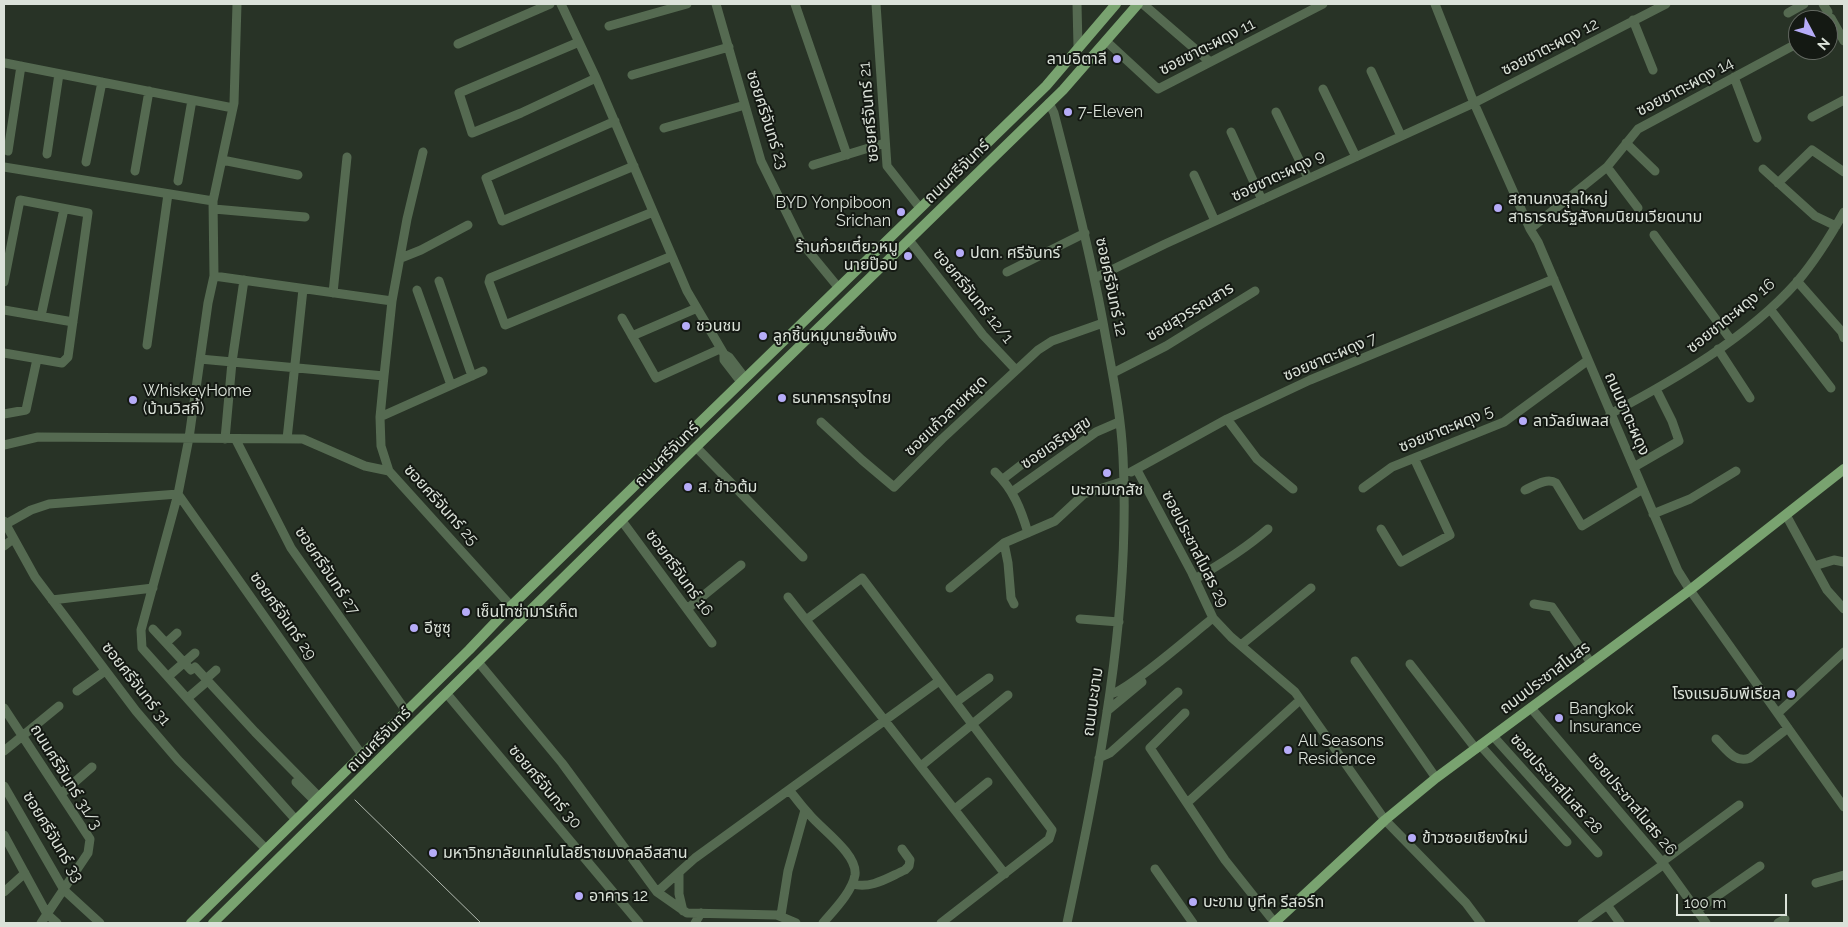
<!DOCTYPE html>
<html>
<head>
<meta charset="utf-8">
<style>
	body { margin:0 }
	#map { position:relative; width:1848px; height:927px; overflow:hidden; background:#283326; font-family:Raleway,sans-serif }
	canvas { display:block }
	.frame { position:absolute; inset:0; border:5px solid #dbe2d9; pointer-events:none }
	.north { position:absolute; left:1788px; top:10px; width:50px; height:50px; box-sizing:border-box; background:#141913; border:1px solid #646962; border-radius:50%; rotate:130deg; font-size:14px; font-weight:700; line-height:20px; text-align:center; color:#dbe2d9 }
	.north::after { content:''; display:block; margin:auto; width:18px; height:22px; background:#b6acf8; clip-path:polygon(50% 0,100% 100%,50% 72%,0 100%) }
	.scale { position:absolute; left:1676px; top:894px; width:111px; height:22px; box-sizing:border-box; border:2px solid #dbe2d9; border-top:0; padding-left:6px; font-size:15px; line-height:18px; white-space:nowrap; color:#dbe2d9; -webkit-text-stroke:4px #141913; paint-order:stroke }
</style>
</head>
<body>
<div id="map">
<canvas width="1848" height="927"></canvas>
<div class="frame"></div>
<div class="north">N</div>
<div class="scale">100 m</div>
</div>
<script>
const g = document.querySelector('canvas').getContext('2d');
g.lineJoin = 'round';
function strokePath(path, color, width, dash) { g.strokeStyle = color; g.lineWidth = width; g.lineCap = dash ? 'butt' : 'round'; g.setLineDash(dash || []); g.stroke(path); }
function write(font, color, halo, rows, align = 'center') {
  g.font = font + ' Raleway,"Noto Sans Thai",sans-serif'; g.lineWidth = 4; g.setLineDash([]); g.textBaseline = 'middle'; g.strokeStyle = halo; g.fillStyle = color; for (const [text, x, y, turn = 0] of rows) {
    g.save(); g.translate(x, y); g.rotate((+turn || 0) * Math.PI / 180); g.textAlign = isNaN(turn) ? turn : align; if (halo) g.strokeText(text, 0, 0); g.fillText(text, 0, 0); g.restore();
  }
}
const minor = new Path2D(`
	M237,4L234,103L213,201L214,276L208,303L189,438L178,494L141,630L142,648L296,820
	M561,4L596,78L687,291L724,354V360L741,382
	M716,4L761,161L801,242L838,287
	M795,4L847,155
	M876,4L887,166L920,208
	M1077,4L1078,47
	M1143,4L1210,62
	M1435,4L1474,103L1530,229L1538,242L1678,571L1690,590L1844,807
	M1823,4L1828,12
	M1788,13L1804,4
	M1831,18L1844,41
	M1633,20L1653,70
	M609,26L687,4
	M1106,41L1158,89L1323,4
	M579,42L459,93L472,133L521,113L596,78
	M458,44L550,4
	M5,63L233,108
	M1371,71L1401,136
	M632,75L729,47
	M1734,77L1757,138
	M1323,89L1356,157
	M1049,103L1054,113C1072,183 1090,252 1103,322C1111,367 1121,412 1123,457C1131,614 1099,771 1067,923
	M1276,112L1308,178
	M1812,117L1844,100
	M615,121L486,178L502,221L634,166
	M664,128L745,105
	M1231,132L1262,200
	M1626,143L1655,171
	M8,151L21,66
	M47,154L59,74
	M222,160L298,175
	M86,162L102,82
	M813,165L885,143
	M4,167L213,201
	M1607,167L1638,208
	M1763,169L1815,216L1836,226
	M135,171L149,91
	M1194,175L1215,221
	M178,181L192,100
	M1778,183L1812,150L1844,172
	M214,209L305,217
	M653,212L490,278L489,282L505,325L672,256
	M1530,229L1607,167L1638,129L1798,43
	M1654,235L1731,340
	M909,240L983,335L1016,370
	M401,258L421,250L468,225
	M1007,272L1085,233
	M214,276L392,301
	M1095,278L1165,244L1474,103L1666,4
	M439,281L472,376
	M1797,281L1842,332L1844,338
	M4,282L20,200L88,213L68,357L62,363L4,353
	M417,290L451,385
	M333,293L347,157
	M1770,309L1831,388
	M4,310L73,322
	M41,316L64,209
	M622,318L656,378L720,349
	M632,336L697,308
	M147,345L168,194
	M1718,349L1750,398
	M724,354L729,357L745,378
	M200,359L384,376
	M1113,373L1166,346L1255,291
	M4,414L26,410L37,359
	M1610,414C1676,379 1747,338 1797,282C1814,262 1831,235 1844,212
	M380,417L483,371
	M1227,419L1257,459L1293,489
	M821,422L862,460L894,487L942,439L1038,350L1052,341L1103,323
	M225,439L232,362L244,280
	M287,439L303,289
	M236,440L291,548L406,711
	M4,445L38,437L303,439L365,466L389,471L511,606
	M696,447L803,557
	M1634,467L1679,441L1672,421L1656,389
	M1137,470L1192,573L1213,618L1231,637L1295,692L1385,820L1466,903L1481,923
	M389,471L381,446L380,417L384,376L392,301L407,219L423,152
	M995,472C1013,489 1021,509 1028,533
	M1131,472L1227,419L1310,380L1554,279
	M1003,479L1025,462
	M1363,488L1392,467L1504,422L1587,361
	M1525,490C1534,486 1547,477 1556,483L1582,526L1643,489
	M1012,492L1096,432L1119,422
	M1653,514L1690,499L1736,471
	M1786,515L1827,590L1844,609
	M4,521L35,577L136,711L178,760L266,849
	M622,521L712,643
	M6,524L31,510L49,504L178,494L362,755
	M1381,529L1401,562L1450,535L1414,458
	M1004,543L1008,563L1011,598L1014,604
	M4,546L13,539
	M1814,566L1834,560L1844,562
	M1195,579C1221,564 1245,549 1268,529
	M950,588L1004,543L1055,521L1084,494L1124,481
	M788,597L1005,874
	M52,600L153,588
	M1534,604L1552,607L1591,663
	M687,609L741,565
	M1080,619L1119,622
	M806,620L862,578L1052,830L1049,839L941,923
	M153,629L191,670L195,667L255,732L319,797
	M166,643L177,633
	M1241,645L1311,588
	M1355,661L1436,778
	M479,663L562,763L657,892L687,913L777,915L796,923
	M1410,664L1476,749
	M171,674L195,653
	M206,679L216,670
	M77,691L105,671
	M447,694L639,923
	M1110,694C1126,693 1196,631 1213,618
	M190,696L204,684
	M956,702L989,678
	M4,708L90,839L88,853L41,923
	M1531,708L1662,862L1706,923
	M1107,711L1142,682
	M1185,713L1150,748L1225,860L1275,923
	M1778,713L1844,652
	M1493,736L1598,853
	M1716,739C1726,749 1735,764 1750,758L1788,728
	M1480,745L1567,842
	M4,751L59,706
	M1099,758L1110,753L1178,692
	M921,766L1008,695
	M296,782L315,801
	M4,786L64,890L100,923
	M789,790C796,798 802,807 809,814C821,829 858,854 855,875C852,892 834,910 823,923
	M61,794L92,767
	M1187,803L1300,700
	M955,809L988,782
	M4,835L47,914L57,923
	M1662,862L1739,805
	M1155,869L1193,923
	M679,873V894L683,911
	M1816,883L1844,875
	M852,884C872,889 887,878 905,870L909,866L910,860L902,849
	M4,892L25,873
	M657,892L695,858L939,681
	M1607,905L1620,923
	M1697,910L1760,866
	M781,915L788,871L805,810
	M695,923L701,913
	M1582,923L1664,864
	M1778,923L1785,919`);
const major = new Path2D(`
	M191,923L469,650L511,606L1046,86L1116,4
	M213,923L696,447L1063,90L1138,4
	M1274,923L1385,820L1436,778L1690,590L1844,469`);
const tram = new Path2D(`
	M355,800L481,923`);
const markers = [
	[1117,59,5,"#b6acf8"],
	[1068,112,5,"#b6acf8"],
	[1498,208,5,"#b6acf8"],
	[901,212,5,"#b6acf8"],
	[960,253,5,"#b6acf8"],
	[908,256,5,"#b6acf8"],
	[686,326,5,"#b6acf8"],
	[763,336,5,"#b6acf8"],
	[782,398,5,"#b6acf8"],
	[133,400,5,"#b6acf8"],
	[1523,421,5,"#b6acf8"],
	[1107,473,5,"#b6acf8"],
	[688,487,5,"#b6acf8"],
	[466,612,5,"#b6acf8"],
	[414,628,5,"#b6acf8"],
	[1791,694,5,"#b6acf8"],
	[1559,718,5,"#b6acf8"],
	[1288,750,5,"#b6acf8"],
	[1412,838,5,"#b6acf8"],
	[433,853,5,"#b6acf8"],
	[579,896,5,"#b6acf8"],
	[1193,902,5,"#b6acf8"]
];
const streetNames = [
	["ซอยชาตะผดุง 11",1207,47,-27],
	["ซอยชาตะผดุง 12",1550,47,-27],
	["ซอยชาตะผดุง 14",1685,87,-28],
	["ซอยศรีจันทร์ 21",869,112,-95],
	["ซอยศรีจันทร์ 23",767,120,72],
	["ถนนศรีจันทร์",957,172,-44],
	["ซอยชาตะผดุง 9",1278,176,-25],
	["ซอยศรีจันทร์ 12",1111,287,78],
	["ซอยศรีจันทร์ 12/1",973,296,51],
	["ซอยสุวรรณสาร",1190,312,-31],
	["ซอยชาตะผดุง 16",1731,316,-39],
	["ซอยชาตะผดุง 7",1330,357,-23],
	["ถนนชาตะผดุง",1627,414,66],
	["ซอยแก้วสายหยุด",946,416,-44],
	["ซอยชาตะผดุง 5",1446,429,-22],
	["ซอยเจริญสุข",1056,443,-34],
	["ถนนศรีจันทร์",667,455,-45],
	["ซอยศรีจันทร์ 25",441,505,48],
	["ซอยประชาสโมสร 29",1195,549,63],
	["ซอยศรีจันทร์ 27",327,571,56],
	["ซอยศรีจันทร์ 16",679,573,54],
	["ซอยศรีจันทร์ 29",283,616,55],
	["ถนนประชาสโมสร",1545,678,-37],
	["ซอยศรีจันทร์ 31",136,684,52],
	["ถนนบะขาม",1093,702,-82],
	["ถนนศรีจันทร์",379,740,-45],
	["ถนนศรีจันทร์ 31/3",66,777,58],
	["ซอยประชาสโมสร 28",1556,784,48],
	["ซอยศรีจันทร์ 30",545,787,50],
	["ซอยประชาสโมสร 26",1632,804,50],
	["ซอยศรีจันทร์ 33",53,837,59]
];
const poiNames = [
	["ลาบอิตาลี",1107,59,"right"],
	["7-Eleven",1078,112],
	["สถานกงสุลใหญ่",1508,199],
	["สาธารณรัฐสังคมนิยมเวียดนาม",1508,217],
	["BYD Yonpiboon",891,203,"right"],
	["Srichan",891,221,"right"],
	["ร้านก๋วยเตี๋ยวหมู",898,247,"right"],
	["นายป๊อบ",898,265,"right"],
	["ปตท. ศรีจันทร์",970,253],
	["ชวนชม",696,326],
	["ลูกชิ้นหมูนายฮั้งเพ้ง",773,336],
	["WhiskeyHome",143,391],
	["(บ้านวิสกี้)",143,409],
	["ธนาคารกรุงไทย",792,398],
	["ลาวัลย์เพลส",1533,421],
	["ส. ข้าวต้ม",698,487],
	["บะขามเภสัช",1107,490,"center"],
	["เซ็นโทซ่ามาร์เก็ต",476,612],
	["อีซูซุ",424,628],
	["โรงแรมอิมพีเรียล",1781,694,"right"],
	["Bangkok",1569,709],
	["Insurance",1569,727],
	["All Seasons",1298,741],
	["Residence",1298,759],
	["ข้าวซอยเชียงใหม่",1422,838],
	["มหาวิทยาลัยเทคโนโลยีราชมงคลอีสสาน",443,853],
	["อาคาร 12",589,896],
	["บะขาม บูทีค รีสอร์ท",1203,902]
];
strokePath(minor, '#556a51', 9);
strokePath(major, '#79a370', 10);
strokePath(tram, '#b1b9af', 1);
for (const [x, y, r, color] of markers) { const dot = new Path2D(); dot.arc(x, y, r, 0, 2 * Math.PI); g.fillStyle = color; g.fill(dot); strokePath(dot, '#141913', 2); }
write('16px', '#dbe2d9', '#141913', streetNames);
write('16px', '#dbe2d9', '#141913', poiNames, 'left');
</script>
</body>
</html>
